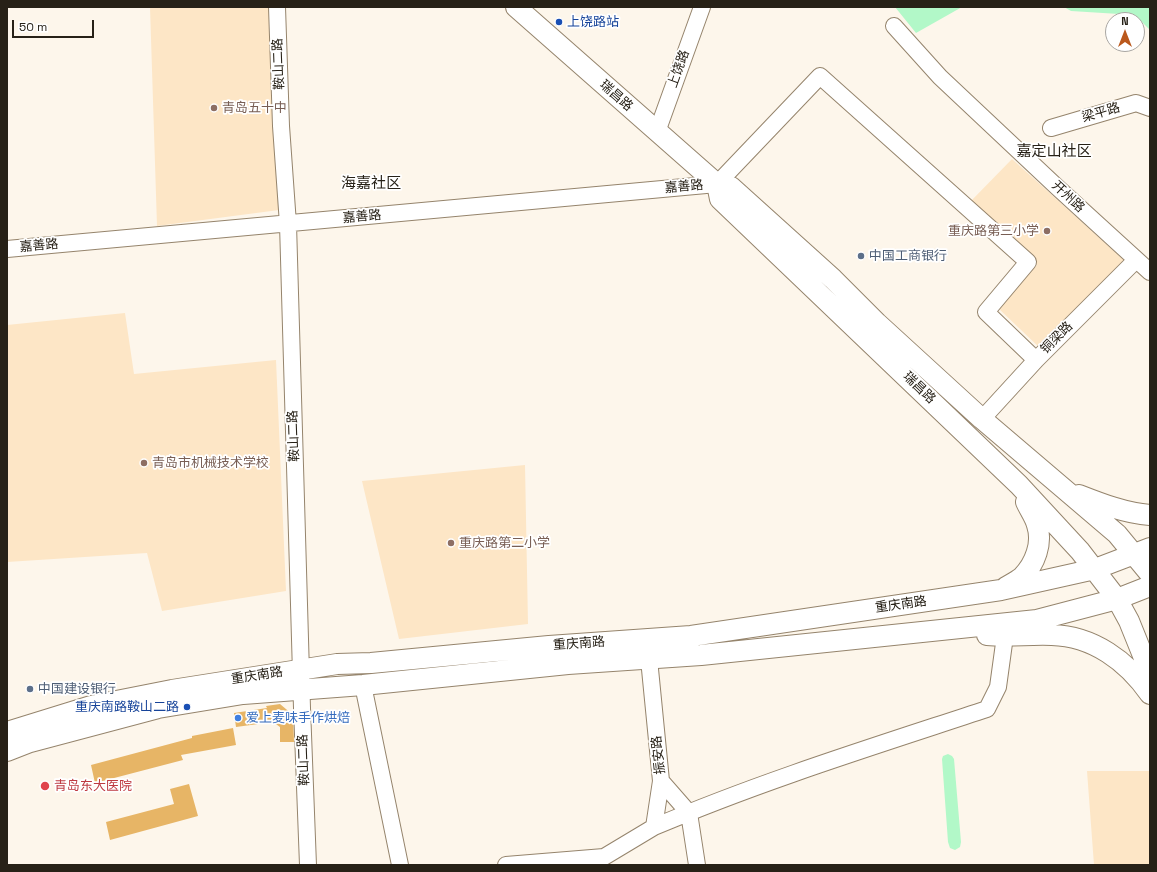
<!DOCTYPE html>
<html>
<head>
<meta charset="utf-8">
<style>
	body { margin:0 }
	#map { position:relative; width:1157px; height:872px; overflow:hidden; background:#fdf6eb; font-family:"Space Grotesk",sans-serif }
	canvas { display:block }
	.frame { position:absolute; inset:0; border:8px solid #272117; pointer-events:none }
	.north { position:absolute; left:1105px; top:12px; width:40px; height:40px; box-sizing:border-box; background:#fff; border:1px solid #a9a6a2; border-radius:50%; rotate:0deg; font-size:11px; font-weight:700; line-height:16px; text-align:center; color:#272117 }
	.north::after { content:''; display:block; margin:auto; width:14px; height:18px; background:#ba581c; clip-path:polygon(50% 0,100% 100%,50% 72%,0 100%) }
	.scale { position:absolute; left:12px; top:20px; width:82px; height:18px; box-sizing:border-box; border:2px solid #272117; border-top:0; padding-left:5px; font-size:12px; line-height:14px; white-space:nowrap; color:#272117; -webkit-text-stroke:3px #fff; paint-order:stroke }
</style>
</head>
<body>
<div id="map">
<canvas width="1157" height="872"></canvas>
<div class="frame"></div>
<div class="north">N</div>
<div class="scale">50 m</div>
</div>
<script>
const g = document.querySelector('canvas').getContext('2d');
g.lineJoin = 'round';
function fillPath(path, color) { g.fillStyle = color; g.fill(path, 'evenodd'); }
function strokePath(path, color, width, dash) { g.strokeStyle = color; g.lineWidth = width; g.lineCap = dash ? 'butt' : 'round'; g.setLineDash(dash || []); g.stroke(path); }
function write(font, color, halo, rows, align = 'center') {
  g.font = font + ' "Space Grotesk","Noto Sans SC",sans-serif'; g.lineWidth = 3.5; g.setLineDash([]); g.textBaseline = 'middle'; g.strokeStyle = halo; g.fillStyle = color; for (const [text, x, y, turn = 0] of rows) {
    g.save(); g.translate(x, y); g.rotate((+turn || 0) * Math.PI / 180); g.textAlign = isNaN(turn) ? turn : align; if (halo) g.strokeText(text, 0, 0); g.fillText(text, 0, 0); g.restore();
  }
}
const built = new Path2D(`
	M150,7H271L279,210L157,226Z
	M1012,159L1125,261L1042,350L997,307L1037,265L971,201Z
	M125,313L134,374L276,360L286,591L162,611L147,553L7,562V325Z
	M525,465L528,624L399,639L362,481Z
	M1087,771H1149L1150,865H1094Z`);
const green = new Path2D(`
	M895,7H962L916,33Z
	M1064,7H1150V30L1135,15L1071,11Z
	M948,754L952,756L954,759L961,842L960,847L955,850L950,848L948,842L942,759L943,756Z`);
const building = new Path2D(`
	M280,704L293,715L294,742H280V727L273,722L236,727L234,713L267,708L266,706Z
	M233,728L236,745L181,755L183,760L95,783L91,765L192,738V736Z
	M189,784L198,816L110,840L106,822L174,804L170,789Z`);
const minor = new Path2D(`
	M277,7L281,126L288,224L302,708L308,865
	M894,26L940,77L1058,188L1150,272
	M1051,128L1136,103L1150,108
	M657,132L702,7
	M7,249L717,184L820,76L1028,262L986,312L1036,360
	M982,419L1036,360L1136,260
	M649,659L661,781L689,813L697,865
	M363,685L400,865
	M654,827C762,781 875,746 987,709L998,687L1005,636
	M506,865L604,857L654,827L661,781`);
const major = new Path2D(`
	M516,7L717,184L731,187L833,279L877,323L982,419L1117,534L1150,574
	M717,184L720,199L1019,485L1080,551L1117,599L1129,621L1150,673
	M1079,495C1102,504 1125,513 1150,515
	M1006,587C1011,584 1017,581 1022,577C1035,564 1043,543 1037,525C1035,517 1029,509 1026,502
	M987,635C1009,637 1030,634 1052,635C1093,636 1127,661 1150,694
	M7,732L91,706L172,690L337,664L371,663L549,646L691,636L1001,590L1095,569L1150,548
	M7,751L30,742L158,708L243,694L363,685L568,664L701,655L1037,620L1117,599L1150,586`);
const markers = [
	[559,22,4,"#1a4fb4"],
	[214,108,4,"#8d6e63"],
	[1047,231,4,"#8d6e63"],
	[861,256,4,"#5c6f8a"],
	[144,463,4,"#8d6e63"],
	[451,543,4,"#8d6e63"],
	[30,689,4,"#5c6f8a"],
	[187,707,4,"#1a4fb4"],
	[238,718,4,"#3f7fe0"],
	[45,786,5,"#e0444e"]
];
const transitNames = [
	["上饶路站",567,22],
	["重庆南路鞍山二路",179,707,"right"]
];
const streetNames = [
	["鞍山二路",279,64,-92],
	["上饶路",679,69,-70],
	["瑞昌路",616,96,41],
	["梁平路",1101,113,-16],
	["嘉善路",684,187,-5],
	["开州路",1068,197,43],
	["嘉善路",362,217,-5],
	["嘉善路",39,246,-5],
	["铜梁路",1057,338,-45],
	["瑞昌路",919,388,44],
	["鞍山二路",294,436,-92],
	["重庆南路",901,605,-8],
	["重庆南路",579,644,-4],
	["重庆南路",257,676,-9],
	["振安路",659,755,-96],
	["鞍山二路",304,760,-92]
];
const educationNames = [
	["青岛五十中",222,108],
	["重庆路第三小学",1039,231,"right"],
	["青岛市机械技术学校",152,463],
	["重庆路第二小学",459,543]
];
const serviceNames = [
	["中国工商银行",869,256],
	["中国建设银行",38,689]
];
const shopNames = [
	["爱上麦味手作烘焙",246,718]
];
const healthNames = [
	["青岛东大医院",54,786]
];
const quarterNames = [
	["嘉定山社区",1054,152],
	["海嘉社区",371,184]
];
fillPath(built, '#fde6c6');
fillPath(green, '#b2f8c8');
fillPath(building, '#e7b566');
strokePath(minor, '#95846c', 18);
strokePath(major, '#95846c', 22);
strokePath(minor, '#fff', 16);
strokePath(major, '#fff', 20);
for (const [x, y, r, color] of markers) { const dot = new Path2D(); dot.arc(x, y, r, 0, 2 * Math.PI); g.fillStyle = color; g.fill(dot); strokePath(dot, '#fff', 1.5); }
write('13px', '#164399', '#fff', transitNames, 'left');
write('13px', '#272117', '#fff', streetNames);
write('13px', '#785e54', '#fff', educationNames, 'left');
write('13px', '#4e5e75', '#fff', serviceNames, 'left');
write('13px', '#366cbe', '#fff', shopNames, 'left');
write('13px', '#be3a42', '#fff', healthNames, 'left');
write('15px', '#272117', '#fff', quarterNames);
</script>
</body>
</html>
